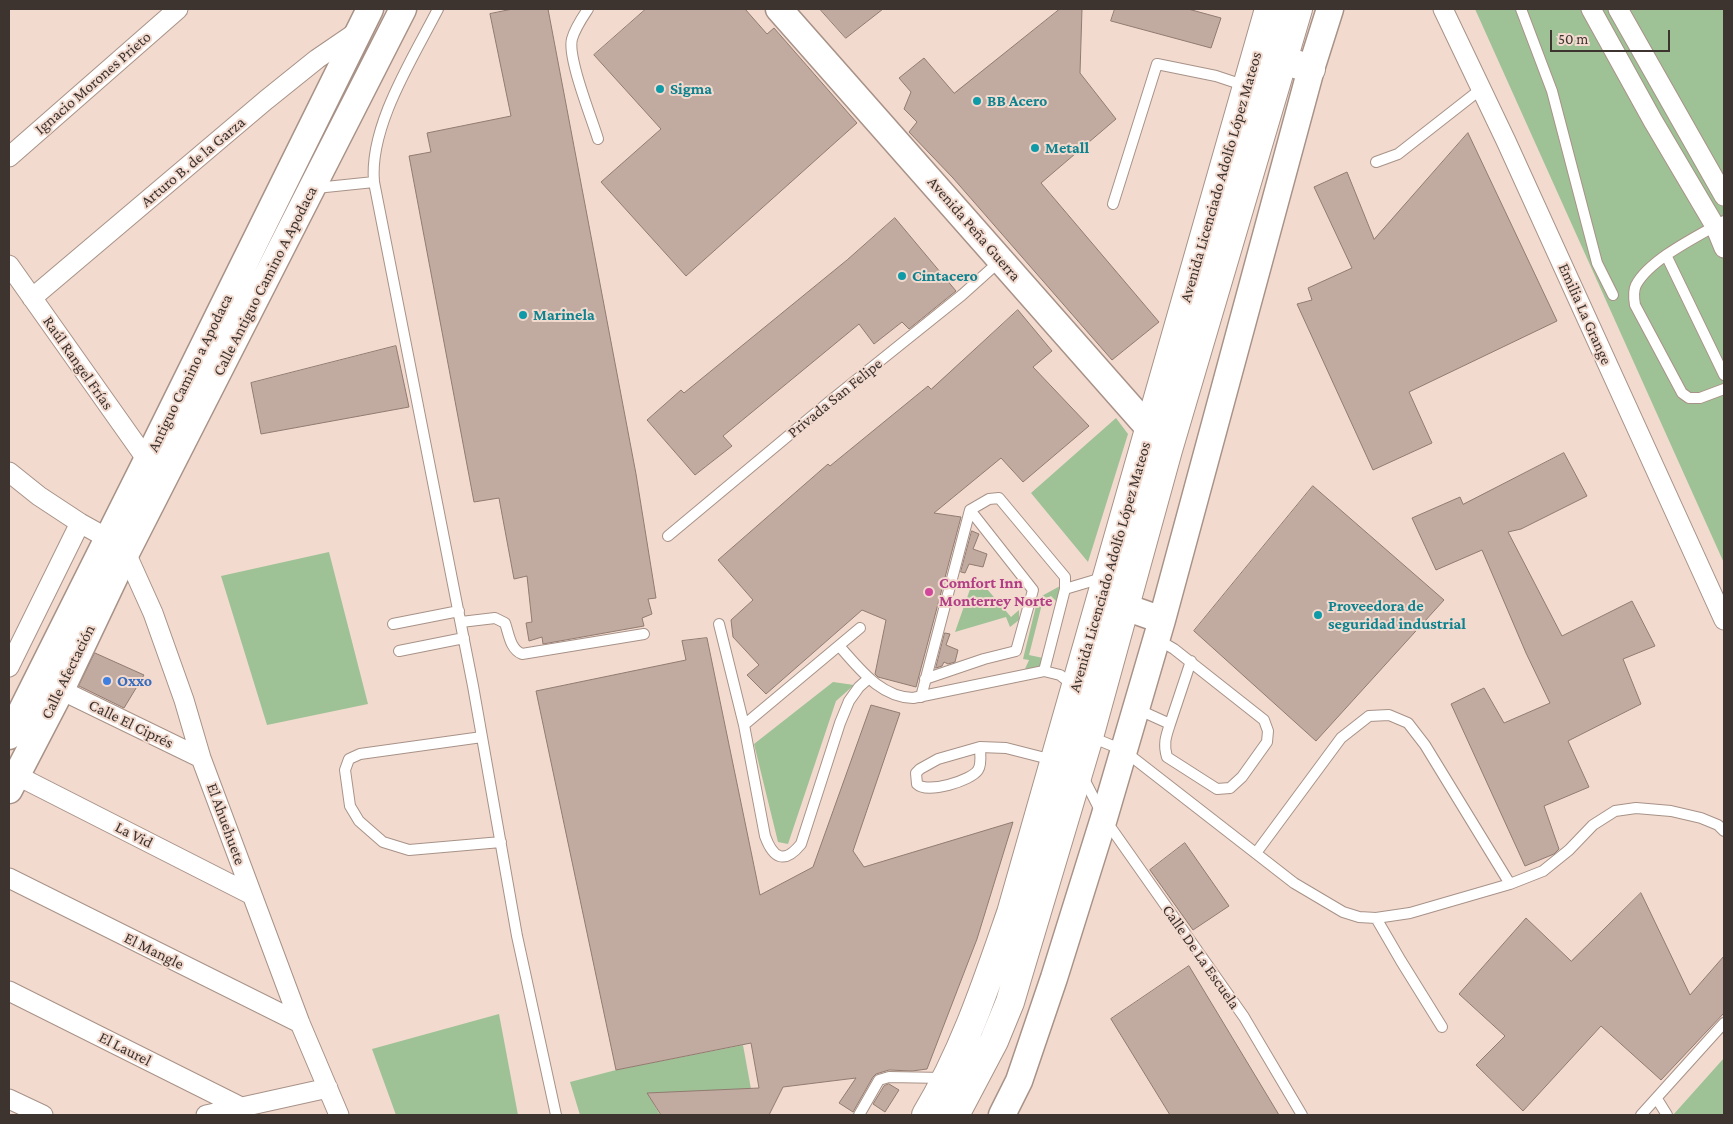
<!DOCTYPE html>
<html>
<head>
<meta charset="utf-8">
<style>
	body { margin:0 }
	#map { position:relative; width:1733px; height:1124px; overflow:hidden; background:#f2dacf; font-family:"Crimson Pro",serif }
	canvas { display:block }
	.frame { position:absolute; inset:0; border:10px solid #3d332f; pointer-events:none }
	.scale { position:absolute; left:1550px; top:30px; width:120px; height:22px; box-sizing:border-box; border:2px solid #3d332f; border-top:0; padding-left:6px; font-size:15px; line-height:18px; white-space:nowrap; color:#3d332f; -webkit-text-stroke:4px #f2dacf; paint-order:stroke }
</style>
</head>
<body>
<div id="map">
<canvas width="1733" height="1124"></canvas>
<div class="frame"></div>
<div class="scale">50 m</div>
</div>
<script>
const g = document.querySelector('canvas').getContext('2d');
g.lineJoin = 'round';
function fillPath(path, color) { g.fillStyle = color; g.fill(path, 'evenodd'); }
function strokePath(path, color, width, dash) { g.strokeStyle = color; g.lineWidth = width; g.lineCap = dash ? 'butt' : 'round'; g.setLineDash(dash || []); g.stroke(path); }
function write(font, color, halo, rows, align = 'center') {
  g.font = font + ' "Crimson Pro",serif'; g.lineWidth = 4; g.setLineDash([]); g.textBaseline = 'middle'; g.strokeStyle = halo; g.fillStyle = color; for (const [text, x, y, turn = 0] of rows) {
    g.save(); g.translate(x, y); g.rotate((+turn || 0) * Math.PI / 180); g.textAlign = isNaN(turn) ? turn : align; if (halo) g.strokeText(text, 0, 0); g.fillText(text, 0, 0); g.restore();
  }
}
const green = new Path2D(`
	M1475,9H1724V563Z
	M1116,418L1128,434L1088,562L1031,493Z
	M329,552L368,704L267,725L221,576Z
	M975,575L1011,617L1019,610V620L1010,627L1006,617L955,632Z
	M1062,585L1056,601L1051,596L1043,600L1029,655L1043,658L1039,668L1025,669L1029,660L1023,659L1038,598Z
	M833,682L854,685L836,701L788,844L778,842L754,744Z
	M499,1014L518,1115H396L372,1049Z
	M743,1045L751,1089L648,1094L660,1115H580L570,1082L616,1070Z
	M1724,1058V1115H1673Z`);
const building = new Path2D(`
	M513,9H548L636,474L656,598L648,599L652,614L642,618L644,626L543,644L542,637L529,641L526,623L532,622L527,576L514,579L499,498L474,502L409,156L431,152L427,133L511,116L490,14Z
	M646,9H745L767,34L774,28L857,123L686,276L601,182L661,129L594,55Z
	M820,9H883L846,38Z
	M1060,9H1082L1080,73L1116,119L1041,183L1159,322L1112,360L953,178L909,132L917,122L904,109L911,92L899,78L924,58L954,93Z
	M1115,9H1188L1221,18L1211,48L1111,21Z
	M1468,133L1557,321L1409,392L1432,443L1373,470L1297,304L1312,300L1308,288L1352,268L1314,187L1347,172L1374,239Z
	M895,218L956,291L909,329L902,322L874,344L859,324L723,436L732,446L695,475L647,420L681,390L684,393L847,260Z
	M1018,310L1052,351L1033,367L1089,426L1023,482L1001,458L934,513L961,517L916,687L878,677L875,674L886,620L862,610L766,694L747,675L759,665L733,637L731,620L753,600L718,560L828,464L830,466L928,386L931,389Z
	M396,346L409,407L261,434L251,383Z
	M1564,453L1587,496L1521,529L1508,532L1562,636L1632,601L1655,646L1623,659L1641,704L1568,741L1589,787L1544,806L1559,849L1554,854L1525,866L1451,704L1484,688L1504,723L1550,703L1526,653L1482,550L1436,570L1412,518L1460,497L1463,504Z
	M1313,486L1444,600L1316,741L1194,631Z
	M972,531L979,534L973,549L987,554L983,567L969,564L965,573L961,572Z
	M945,633L950,634L946,645L958,650L955,662L948,664L944,662L942,666L936,668Z
	M707,638L760,895L813,867L871,705L900,713L853,851L864,867L1013,822L977,939L927,1069L912,1071L889,1070L876,1074L873,1077L853,1112L839,1103L856,1078L783,1087L769,1115H661L647,1093L759,1088L751,1043L616,1070L536,691L686,660L682,641Z
	M95,653L144,675L124,708L79,686Z
	M1185,843L1229,906L1193,930L1150,870Z
	M1641,893L1690,995L1724,956V1013L1661,1080L1601,1026L1523,1111L1476,1065L1505,1036L1459,994L1526,918L1571,961Z
	M1189,966L1279,1115H1170L1111,1019Z
	M889,1084L899,1090L885,1112L873,1104L884,1086Z`);
const lane = new Path2D(`
	M438,9C413,58 369,126 374,182L473,686L517,936L556,1115
	M588,9C582,18 575,28 572,39C567,57 592,119 598,139
	M1521,9L1552,91L1597,263L1613,295
	M1376,162L1398,154L1481,89
	M316,188L374,182
	M1113,204L1157,64L1216,76L1246,86
	M1724,221C1698,236 1650,259 1636,285C1633,291 1634,299 1635,305L1682,393L1689,398H1700L1724,389
	M1666,255L1724,375
	M668,536L830,401L962,295L1001,260
	M1065,589L1102,578
	M461,622L495,618L505,623C509,634 510,649 522,654L644,634
	M393,624L459,611
	M719,624L744,725L765,836C773,858 784,865 801,844L840,723L849,701L859,687L868,679
	M1157,639L1174,649L1264,720L1268,731L1267,742L1242,777L1230,788L1217,789L1167,757C1163,744 1166,736 1170,724
	M840,647C860,669 880,697 913,698L1044,671L1065,589V577L999,498L989,499L970,510L921,697
	M399,651L464,638
	M1044,671L1060,675L1074,686
	M925,679L984,659L1016,651L1033,590L970,510
	M1137,709L1170,724L1191,661
	M744,725L860,628
	M482,737L360,754L349,759L345,770L350,806L359,821L383,842L409,850L501,842
	M1091,737L1123,750L1294,883L1343,912L1359,917L1376,918L1410,913L1510,884L1543,871L1569,850L1593,825L1615,811L1636,808L1671,811L1701,818L1718,825L1724,831
	M980,747C980,754 982,764 978,770C971,781 927,794 917,784L916,773L920,769L938,759L980,747L1006,748L1053,760
	M1082,775L1104,818L1244,1017L1302,1115
	M1256,853L1341,738L1369,716L1389,715L1408,723L1425,745L1510,884
	M1376,918L1401,961L1442,1027
	M1657,1099L1667,1115
	M859,1115L879,1080L889,1077L943,1078
	M1641,1115L1724,1023`);
const street = new Path2D(`
	M1443,9L1506,141L1724,620
	M1591,9L1653,121L1715,226L1724,248
	M1618,9L1724,196
	M9,157L178,9
	M9,265L147,460
	M32,298L266,100L317,59L358,31
	M9,472L39,496L80,523L107,538L126,553L153,613L184,700L201,758L300,1023L339,1115
	M9,667L80,523
	M61,690L201,758
	M16,775L252,895
	M9,878L300,1023
	M9,991L241,1107
	M9,1099L43,1115
	M206,1115L328,1088`);
const secondary = new Path2D(`
	M779,9L1162,443
	M1125,607L1162,620
	M9,736L147,460L370,9
	M9,790L61,690L126,553L403,9
	M1002,1115L1019,1081L1054,978L1104,818L1162,620L1311,69L1330,9`);
const primary = new Path2D(`
	M1283,60L1311,69
	M926,1115C964,1052 987,982 1011,913L1269,9
	M955,1115L994,1041L1010,1002L1089,737L1168,450L1298,9`);
const markers = [
	[660,89,5,"#0f9aa8"],
	[977,101,5,"#0f9aa8"],
	[1035,148,5,"#0f9aa8"],
	[902,276,5,"#0f9aa8"],
	[523,315,5,"#0f9aa8"],
	[929,592,5,"#d1479c"],
	[1318,615,5,"#0f9aa8"],
	[107,681,5,"#3f7fe0"]
];
const streetNames = [
	["Ignacio Morones Prieto",93,83,-41],
	["Arturo B. de la Garza",193,162,-40],
	["Avenida Licenciado Adolfo López Mateos",1221,177,-74],
	["Avenida Peña Guerra",974,229,49],
	["Calle Antiguo Camino A Apodaca",265,281,-63],
	["Emilia La Grange",1585,314,66],
	["Raúl Rangel Frías",78,363,55],
	["Antiguo Camino a Apodaca",190,373,-64],
	["Privada San Felipe",835,398,-39],
	["Avenida Licenciado Adolfo López Mateos",1110,567,-74],
	["Calle Afectación",68,672,-64],
	["Calle El Ciprés",131,724,26],
	["El Ahuehuete",226,824,70],
	["La Vid",134,835,27],
	["El Mangle",154,951,26],
	["Calle De La Escuela",1201,957,55],
	["El Laurel",125,1049,27]
];
const cultureNames = [
	["Sigma",670,89],
	["BB Acero",987,101],
	["Metall",1045,148],
	["Cintacero",912,276],
	["Marinela",533,315],
	["Proveedora de",1328,606],
	["seguridad industrial",1328,624]
];
const hotelNames = [
	["Comfort Inn",939,583],
	["Monterrey Norte",939,601]
];
const shopNames = [
	["Oxxo",117,681]
];
fillPath(green, '#9ec295');
fillPath(building, '#c1aa9f');
strokePath(building, '#917b71', 1);
strokePath(lane, '#a89287', 12);
strokePath(street, '#a89287', 21);
strokePath(secondary, '#a89287', 29);
strokePath(primary, '#a89287', 30);
strokePath(lane, '#fff', 10);
strokePath(street, '#fff', 19);
strokePath(secondary, '#fff', 26);
strokePath(primary, '#fff', 28);
for (const [x, y, r, color] of markers) { const dot = new Path2D(); dot.arc(x, y, r, 0, 2 * Math.PI); g.fillStyle = color; g.fill(dot); strokePath(dot, '#f2dacf', 2); }
write('16px', '#3d332f', '#f2dacf', streetNames);
write('bold 16px', '#0d838f', '#f2dacf', cultureNames, 'left');
write('bold 16px', '#b23c85', '#f2dacf', hotelNames, 'left');
write('bold 16px', '#366cbe', '#f2dacf', shopNames, 'left');
</script>
</body>
</html>
